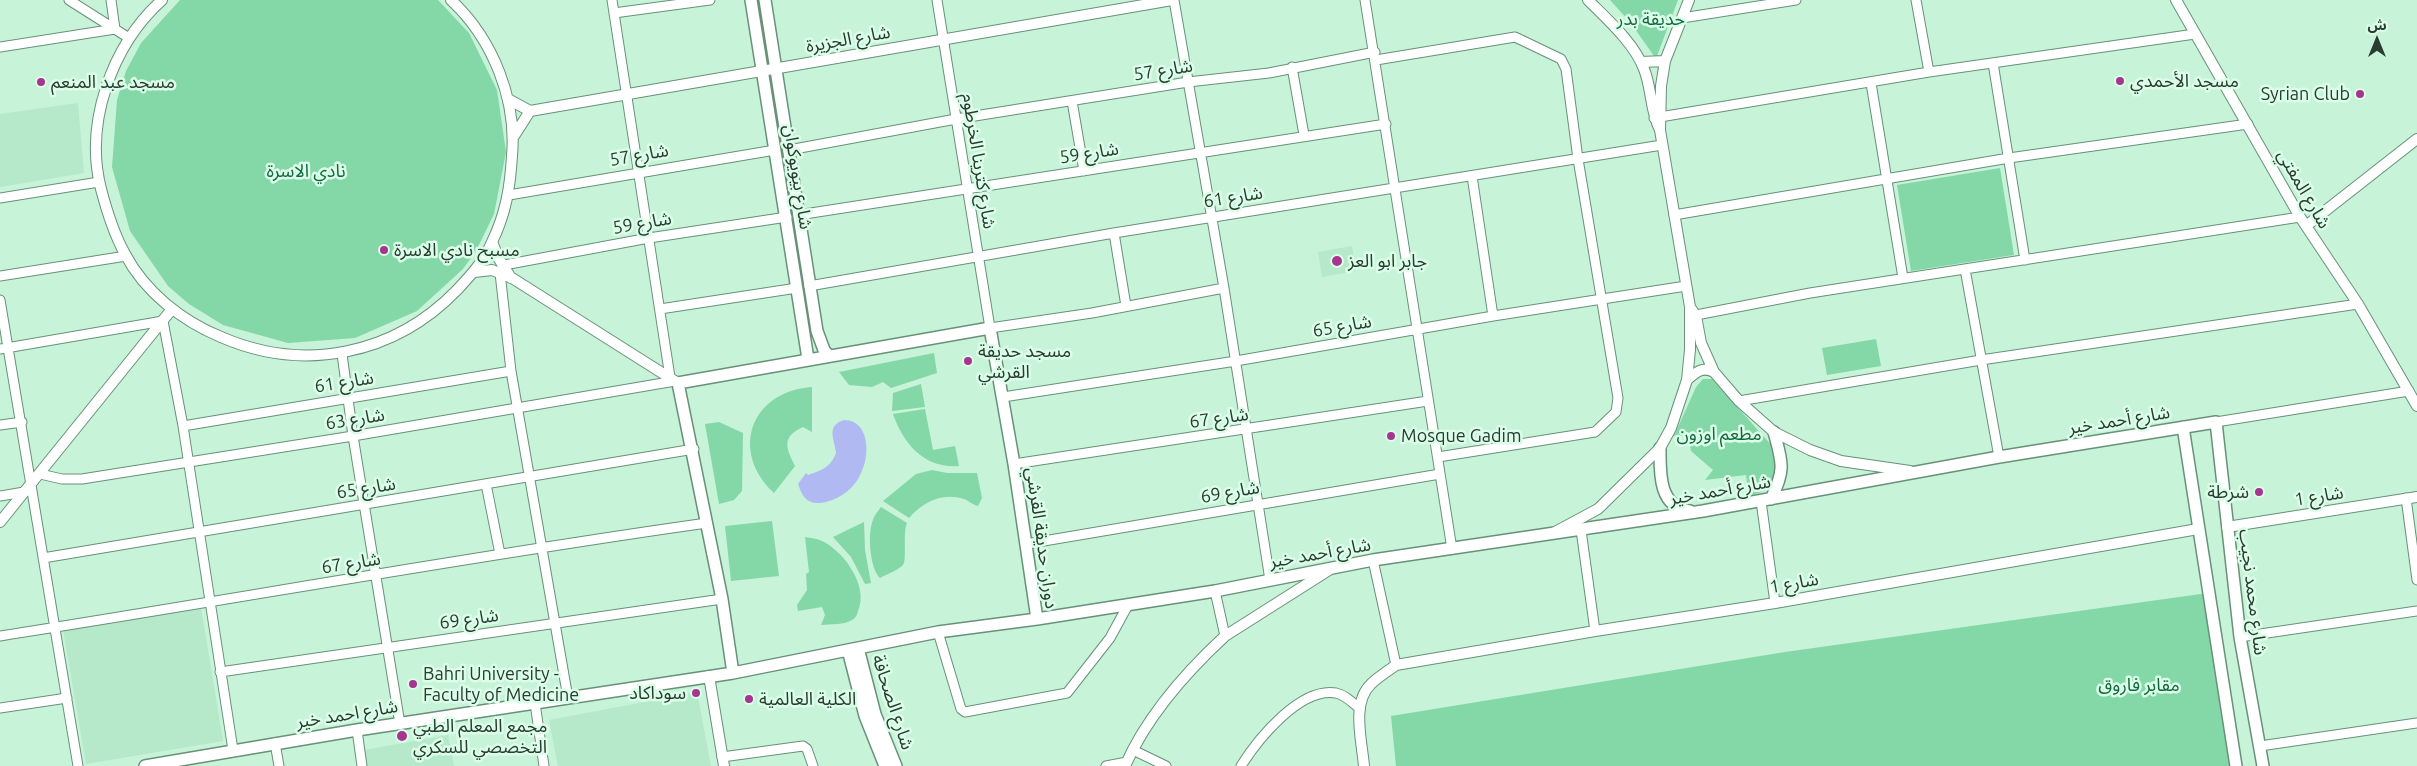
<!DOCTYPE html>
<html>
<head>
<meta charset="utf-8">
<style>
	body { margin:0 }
	#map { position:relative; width:2417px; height:766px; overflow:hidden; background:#c7f3d8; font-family:Ubuntu,"Noto Sans Arabic",sans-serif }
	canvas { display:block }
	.north { position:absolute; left:2352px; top:15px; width:50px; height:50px; -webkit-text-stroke:4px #dbfee8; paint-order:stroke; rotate:0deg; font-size:14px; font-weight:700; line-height:20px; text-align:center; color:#2a3b31 }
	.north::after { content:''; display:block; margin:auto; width:18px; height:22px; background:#2a3b31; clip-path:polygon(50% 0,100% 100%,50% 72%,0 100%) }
</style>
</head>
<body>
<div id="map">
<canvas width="2417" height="766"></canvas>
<div class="north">ش</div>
</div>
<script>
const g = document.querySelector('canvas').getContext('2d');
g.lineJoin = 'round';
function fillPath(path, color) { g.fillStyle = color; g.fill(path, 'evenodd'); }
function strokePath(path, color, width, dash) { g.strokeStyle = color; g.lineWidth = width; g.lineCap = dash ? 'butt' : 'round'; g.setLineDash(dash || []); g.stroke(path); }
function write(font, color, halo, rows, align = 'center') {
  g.font = font + ' Ubuntu,"Noto Sans Arabic",sans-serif'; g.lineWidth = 5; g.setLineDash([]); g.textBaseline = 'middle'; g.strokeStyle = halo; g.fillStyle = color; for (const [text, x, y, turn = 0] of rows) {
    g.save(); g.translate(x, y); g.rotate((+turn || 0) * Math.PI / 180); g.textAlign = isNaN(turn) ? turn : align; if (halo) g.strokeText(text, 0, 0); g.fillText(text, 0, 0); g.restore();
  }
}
const built = new Path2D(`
	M78,103L84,173L0,187V114Z
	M1352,246L1356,271L1322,277L1318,252Z
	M201,607L223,741L86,764L63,630Z
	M697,692L711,766H558L549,720Z
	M448,735L454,766H367L364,750Z`);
const green = new Path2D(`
	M180,0H438L469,33L497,90L506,152L494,214L476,251L463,269L417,311L355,338L288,343L223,325L189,304L168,286L130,231L112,167L117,100L126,71L141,43Z
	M1610,0H1678L1657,56H1654L1630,22Z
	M2000,168L2014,255L1911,271L1897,185Z
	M1876,339L1881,366L1827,375L1822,348Z
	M934,353L937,373L891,388L883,382L872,387L849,385L839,372Z
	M1703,379H1712L1775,449L1778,468L1775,482L1764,491L1749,496L1746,475L1705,480L1713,470L1691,451L1688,436H1674L1696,387Z
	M921,384L925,407L892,411L893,393Z
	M812,387V432L803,427C781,437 786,448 795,466L774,493C729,451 751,391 812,387Z
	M925,409L933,450L955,446L959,466C924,469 903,443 893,414Z
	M719,422L743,433L742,491L734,500L719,504L705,424Z
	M932,470L947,473H977L982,498L978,506C973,505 969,501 964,499C942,492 923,502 909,518L883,501L916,474Z
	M881,507L907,523C902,534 908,562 902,566C896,571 887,574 880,578C870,569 867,533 873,520C874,516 878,511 881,507Z
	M772,521L779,576L731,581L725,526Z
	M864,522L865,550L871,583L865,584L851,557L833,537Z
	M805,537C811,538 819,539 824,542C845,553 869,587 858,611C857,615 856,618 852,620C845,625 830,624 821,625L825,615L822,607L798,611L797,605L807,590L806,574L809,572Z
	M2208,593L2237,766H1396L1391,716L1785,652Z`);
const water = new Path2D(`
	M844,420C870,420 870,456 861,473C855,488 841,498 826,502C809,506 803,499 798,484L806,473L808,475C822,470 830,468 836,453C835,440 825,426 844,420Z`);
const minor = new Path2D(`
	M69,0L129,38
	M612,0L670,377
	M937,0L990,328L1092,313L1224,288
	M1174,0L1224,288L1270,580
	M1365,0L1452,549
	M1916,0L1929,72
	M614,13L710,0
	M1682,18L1796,0
	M0,47L115,29L111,0
	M1376,60L1515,37L1561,59L1566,69L1578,159L1618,398L1616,412L1595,432L1438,457
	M1993,63L2025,260
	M1292,67L1304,135
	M1871,83L1903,278
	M1072,101L1084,171
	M1654,118L1929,72L2195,34
	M789,150L956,119L1188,82L1269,73L1375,52
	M1472,176L1493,316
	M509,195L775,150
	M0,198L99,182
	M798,215L1386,124
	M1674,215L2009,158L2248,124
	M1114,233L1126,306
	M504,265L649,238L787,217
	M1965,269L1999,457
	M500,273L511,371L568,698
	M0,276L126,256
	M809,286L1114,233L1662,145
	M0,300L78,766
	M660,309L797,288
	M1691,316L1810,293L2300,217
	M0,349L163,321L183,426L233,750
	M342,354L353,436L400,724
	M1003,397L1236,361L1493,316L1686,286
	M1739,401L1981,360L2358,304
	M2216,422L2409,391
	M0,425L22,422
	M183,426L511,371
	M1014,464L1428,401
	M40,474L62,479H82L353,436L675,381
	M486,484L500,554
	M0,496L24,492
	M2406,498L2417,580
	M1761,501L1775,603
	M1581,530L1595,631
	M1026,544L1440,474
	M43,558L694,449
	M1373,560L1396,665
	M1215,591L1225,636
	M938,632L961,709L965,712L1067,693L1110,638L1128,605
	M0,636C236,599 471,556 707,523
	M2240,637L2417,611
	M220,672L722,599
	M535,703L544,766
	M0,708L67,698
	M357,730L362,766
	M275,743L279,766
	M2260,746L2417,723
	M1133,750L1166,766
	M722,757L803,746L807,749L813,766
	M1106,766L1127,762
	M1241,766C1258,739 1300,687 1336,693C1345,695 1352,702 1359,708`);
const tertiary = new Path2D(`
	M162,0C112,45 84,123 101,189C107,212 114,234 125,254C145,292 182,321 221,337C304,373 394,355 457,290C471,275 484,261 492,242C506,213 510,188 512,156C517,100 493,39 451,0
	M1588,0C1608,20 1634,43 1644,69C1652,89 1650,111 1660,130
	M2176,0L2300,217L2358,304L2417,406
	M1641,62L1665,61
	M508,99L530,111L1172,0
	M514,136L530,111
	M2306,226L2417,139
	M492,242L499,259L511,278
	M474,272L492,270L512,278L678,383
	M1690,307L1696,316L1701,343L1714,372L1739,401L1774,432L1810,450L1841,461L1910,471
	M1687,380C1696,372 1703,366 1714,372
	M0,522L172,309
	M2227,527L2417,497
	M1555,532L1598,509L1660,448L1671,428L1687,380L1690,350V307L1660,130L1661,86L1665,61L1689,0
	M709,676L724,766
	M1125,766C1147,716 1185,673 1225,636L1329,570
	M1364,766C1362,741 1351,703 1371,684C1378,677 1388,671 1396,665L1595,631L1775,603L2198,529`);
const secondary = new Path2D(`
	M751,0L808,359
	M765,0L817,331L824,350L829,356
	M990,328L1014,464L1037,619L938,632L733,673L722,599L678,383Z
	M2183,427L2236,766
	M1660,448C1660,472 1658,507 1690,511
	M1771,499C1786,469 1782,462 1774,432
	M1037,619L1215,591L1373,560L1703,511L1999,457L2216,422L2240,637L2263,766
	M858,648L875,714L896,766
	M848,650L865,716L885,766
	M145,766L357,730L733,673`);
const markers = [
	[2120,81,5,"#a7348e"],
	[41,82,5,"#a7348e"],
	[2360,94,5,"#a7348e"],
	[384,250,5,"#a7348e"],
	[1337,261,6,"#a7348e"],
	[968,361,5,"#a7348e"],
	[1391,436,5,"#a7348e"],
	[2259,492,5,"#a7348e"],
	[413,684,5,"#a7348e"],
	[696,693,5,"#a7348e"],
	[749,699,5,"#a7348e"],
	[402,736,6,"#a7348e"]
];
const parkNames = [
	["حديقة بدر",1651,19],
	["نادي الاسرة",306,171],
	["مطعم اوزون",1719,434],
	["مقابر فاروق",2139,685]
];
const streetNames = [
	["شارع الجزيرة",848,39,-10],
	["شارع 57",1163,70,-9],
	["شارع 59",1089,153,-9],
	["شارع 57",639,155,-10],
	["شارع كترينا الخرطوم",979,161,81],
	["شارع بيويوكوان",798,177,81],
	["شارع المفتي",2304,189,60],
	["شارع 61",1233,197,-9],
	["شارع 59",642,223,-10],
	["شارع 65",1342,326,-10],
	["شارع 61",344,382,-9],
	["شارع 67",1219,418,-8],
	["شارع 63",355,419,-9],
	["شارع أحمد خير",2119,420,-9],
	["شارع 65",366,488,-9],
	["شارع أحمد خير",1720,490,-10],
	["شارع 69",1230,492,-10],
	["شارع 1",2319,496,-9],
	["دوران حديقة القرشي",1042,538,82],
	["شارع أحمد خير",1320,553,-10],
	["شارع 67",351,563,-9],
	["شارع 1",1794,583,-10],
	["شارع محمد نجيب",2253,592,83],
	["شارع 69",469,619,-8],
	["شارع الصحافة",893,702,72],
	["شارع احمد خير",347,714,-9]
];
const poiNames = [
	["مسجد الأحمدي",2130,81],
	["مسجد عبد المنعم",51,82],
	["Syrian Club",2350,94,"right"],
	["مسبح نادي الاسرة",394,250],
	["جابر ابو العز",1348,261],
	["مسجد حديقة",978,351],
	["القرشي",978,372],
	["Mosque Gadim",1401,436],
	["شرطة",2249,492,"right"],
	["Bahri University -",423,674],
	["Faculty of Medicine",423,695],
	["سوداكاد",686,693,"right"],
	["الكلية العالمية",759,699],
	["مجمع المعلم الطبي",413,726],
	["التخصصي للسكري",413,747]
];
fillPath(built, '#b6e8ca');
fillPath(green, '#84d7a7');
fillPath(water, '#b0b9f2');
strokePath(minor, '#689178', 11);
strokePath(tertiary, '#689178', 12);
strokePath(secondary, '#689178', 14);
strokePath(minor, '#fff', 9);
strokePath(tertiary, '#fff', 10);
strokePath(secondary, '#fff', 11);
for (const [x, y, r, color] of markers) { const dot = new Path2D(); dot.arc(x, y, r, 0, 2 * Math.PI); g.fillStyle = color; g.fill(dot); strokePath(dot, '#dbfee8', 2); }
write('18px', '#146841', '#dbfee8', parkNames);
write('18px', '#2a3b31', '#dbfee8', streetNames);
write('18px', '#2a3b31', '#dbfee8', poiNames, 'left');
</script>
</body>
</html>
